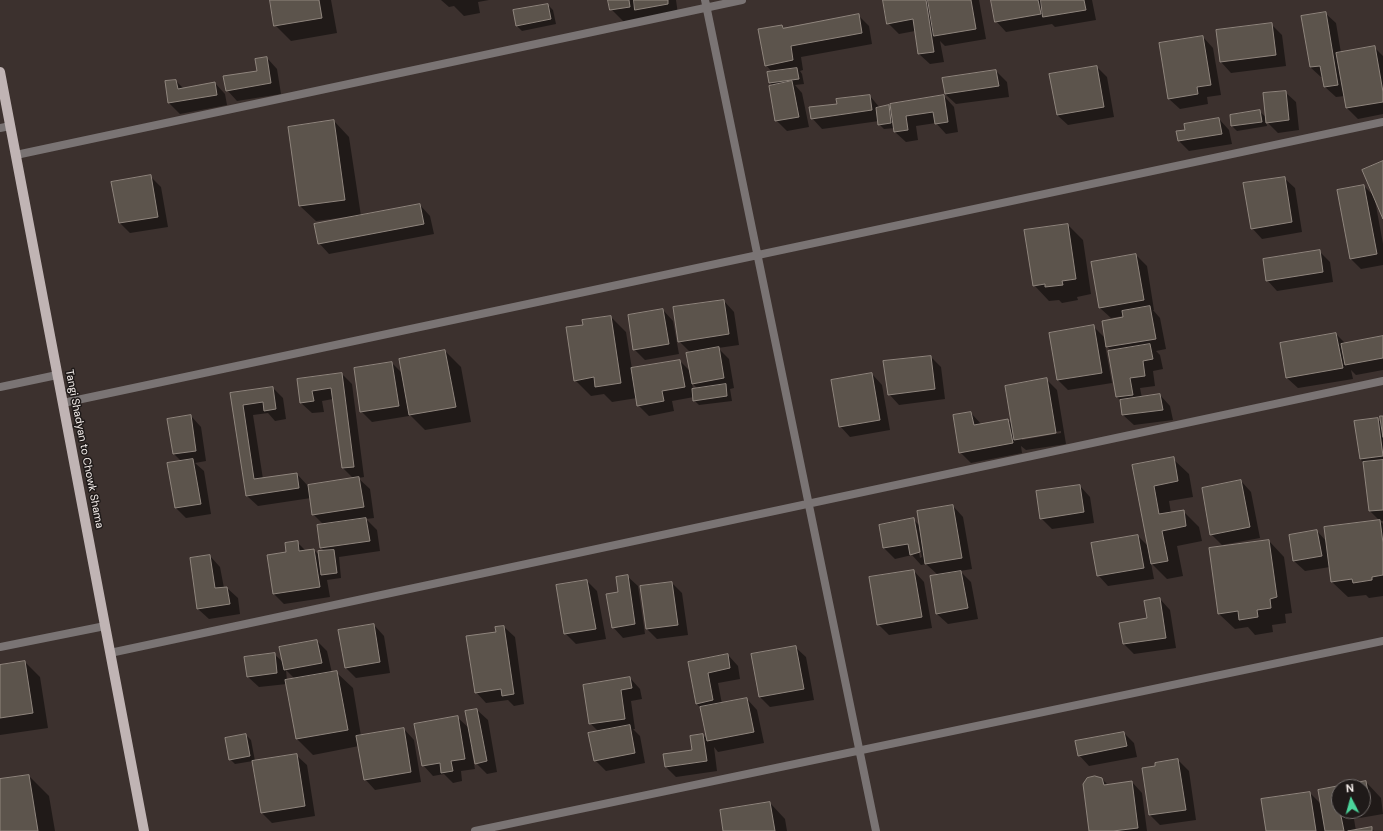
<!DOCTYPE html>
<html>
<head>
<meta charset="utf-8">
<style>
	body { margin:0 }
	#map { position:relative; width:1383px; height:831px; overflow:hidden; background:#3c312e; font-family:"DM Sans",sans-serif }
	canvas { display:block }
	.north { position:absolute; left:1331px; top:779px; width:40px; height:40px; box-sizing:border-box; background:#1f1a19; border:1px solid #756f6d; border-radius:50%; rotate:354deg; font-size:11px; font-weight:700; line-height:16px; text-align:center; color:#f5eeeb }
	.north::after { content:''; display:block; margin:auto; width:14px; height:18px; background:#4bd49b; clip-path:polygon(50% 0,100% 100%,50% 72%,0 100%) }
</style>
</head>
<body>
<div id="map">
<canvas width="1383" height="831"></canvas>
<div class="north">N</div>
</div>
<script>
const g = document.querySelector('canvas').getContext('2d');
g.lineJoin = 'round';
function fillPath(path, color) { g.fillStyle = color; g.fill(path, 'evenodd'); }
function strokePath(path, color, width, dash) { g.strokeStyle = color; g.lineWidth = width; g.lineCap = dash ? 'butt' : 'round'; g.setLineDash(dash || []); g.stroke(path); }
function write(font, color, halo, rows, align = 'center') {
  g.font = font + ' "DM Sans",sans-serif'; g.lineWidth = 3; g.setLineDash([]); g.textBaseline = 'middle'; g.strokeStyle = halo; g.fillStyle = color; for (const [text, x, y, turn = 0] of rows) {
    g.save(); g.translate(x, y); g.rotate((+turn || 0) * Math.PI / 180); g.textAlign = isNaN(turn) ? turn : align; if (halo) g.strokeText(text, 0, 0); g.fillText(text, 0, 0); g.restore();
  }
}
const shadow = new Path2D(`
	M271,0H331L337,33L291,41L275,25Z
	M441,0H489L478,2L480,13L464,16L454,6L449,7Z
	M609,0H676L678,14L627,25L611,9Z
	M887,0H979L986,39L945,46L940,41L944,62L930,64L919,54L915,31L899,34L888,23Z
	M992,0H1092L1096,20L1055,27L1052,24L1006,32L996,21Z
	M548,5L553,10L556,24L522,31L517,26Z
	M1325,13L1336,23L1341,53L1374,47L1383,56V114L1358,119L1347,108L1345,96L1336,97L1325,87L1323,77H1321L1310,67Z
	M858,15L869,26L872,44L801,57L803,70L800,71L802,74L804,84L795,85L802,93L809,127L787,131L776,120L773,86L770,83L772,72L766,65L782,26L785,29Z
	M1271,24L1282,35L1286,66L1231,73L1221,62L1217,31Z
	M1203,37L1213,48L1221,95L1207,97L1208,104L1180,109L1169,99L1160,44Z
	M267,58L277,69L281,94L237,101L227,90L259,72Z
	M1097,67L1107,77L1114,117L1068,125L1057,115Z
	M996,71L1007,82L1009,97L956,104L945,94Z
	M176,81L184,89L215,83L225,94L227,105L180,114L169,103L166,82Z
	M1285,92L1296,102L1299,130L1278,133L1266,121L1267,126L1237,131L1232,126L1260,112L1267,118Z
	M870,96L880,108L889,107L892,110L944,96L954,107L958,132L946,134L936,123L916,126L918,140L906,142L895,132V128L884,129L879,124V121L822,129L812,118L838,104Z
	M1219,119L1229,130L1232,144L1189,151L1179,141L1186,131Z
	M334,121L349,137L361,216L420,205L430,216L434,234L329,254L319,243L354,218V216L316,221L300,206Z
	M1383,163V216L1375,200L1383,244V265L1361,269L1351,259L1364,186L1375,197Z
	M150,176L161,187L168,227L130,233L120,223L113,183Z
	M1284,178L1295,188L1302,232L1262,239L1252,228Z
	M1068,225L1083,240L1091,294L1077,297L1078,300L1062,303L1059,300L1049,301L1034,285Z
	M1319,251L1330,262L1333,282L1277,291L1267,280Z
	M1136,255L1147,266L1154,310H1153L1160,318L1166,349L1156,351L1160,355L1163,369L1153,371L1155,386L1140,388L1142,398L1160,395L1170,406L1173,420L1134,425L1123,415L1121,401L1117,397L1109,352L1112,351L1105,345L1112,383L1068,390L1058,380L1093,326L1106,339L1124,318V316L1111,318L1100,308Z
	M724,301L734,312L739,345L718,348L729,359L734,388L730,389L732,401L699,405L694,400V397L672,401L674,411L649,416L638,405L637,398L612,402L604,394L591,396L575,380L584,326L611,317L626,332L632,369L680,361L691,372V353L679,341ZM692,383L698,389H693Z
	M663,310L673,321L679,354L645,360L634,349Z
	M1336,334L1346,344L1383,337V370L1356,375L1351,370L1353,379L1298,388L1287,378Z
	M445,351L461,367L471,422L425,430L409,414V416L372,422L361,411L392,363L403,374Z
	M931,357L941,367L945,399L899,405L889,394Z
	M342,374L352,384L364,477L358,478L370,489L374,518L366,519L377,530L380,551L339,557L341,578L327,580L330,597L284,604L273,593L287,553L297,542L306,551L314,550L320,556L325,552L321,548L324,525L313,514L311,498L258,506L247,496L231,394L273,388L283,398L286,419L275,421L268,413L253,415L263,479L297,474L308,486L354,479L343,468L333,399L322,401L324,412L312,413L301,403L298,380Z
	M872,374L882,385L890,430L850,437L840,426Z
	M1047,380L1057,390L1066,444L1026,450L1021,446L1022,453L971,463L960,452L971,413L982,425L1008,420L1013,425ZM1061,431V433L1022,440V438Z
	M191,416L201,427L206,461L195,463L204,471L211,514L186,518L175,507L182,462L174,454Z
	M1383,417V521H1380L1383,524V596L1369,598L1366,595L1348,597L1332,582L1330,567L1305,571L1294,561L1317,531L1327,542L1380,521L1370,511L1364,463L1360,459L1377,419L1382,423Z
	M1173,459L1189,474L1193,497L1169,501L1171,513L1183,511L1199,527L1202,541L1177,546L1183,576L1167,579L1151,563L1154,579L1108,586L1098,575L1138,536L1149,547L1133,466Z
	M1241,481L1251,492L1260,538L1222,545L1211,534Z
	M1080,486L1090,497L1094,523L1052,529L1041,518Z
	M953,506L963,517L972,569L960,571L971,582L978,619L948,624L937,614L938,575L926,564L921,565L912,555L895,559L884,548L880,525L913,519L920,526ZM915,530H917L922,557L920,558Z
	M1269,541L1284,557L1292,613L1285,614L1286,623L1272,625L1273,632L1255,635L1248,627L1235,629L1219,614Z
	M210,556L220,567L224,588H227L238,598L240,614L209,619L198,609Z
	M914,571L924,582L932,628L889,635L878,624Z
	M627,576L638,586L645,634L623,638L613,627L619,593Z
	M587,581L597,591L606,639L576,644L565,633Z
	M672,583L682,593L688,635L657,639L647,629Z
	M1160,599L1170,610L1176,648L1134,654L1124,644L1148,619Z
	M374,625L384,636L390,673L356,678L346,668Z
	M504,627L515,637L524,704L514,706L508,700L486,703L476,692L497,632Z
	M317,641L327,651L332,673H337L353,688L361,736L404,729L414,740L421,782L375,790L365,779L359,746L313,755L297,739L287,684L259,687L248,677L274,654L284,663ZM286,670L296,680L287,681Z
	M795,647L806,657L814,700L770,707L760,697Z
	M728,655L738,666L740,679L718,683L722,704L747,699L757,710L764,743L718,752L714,747L717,771L676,777L666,767L693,751L703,735L707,739L701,708L696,703L689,663Z
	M25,662L40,677L48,728L0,735V666Z
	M630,678L640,689L642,699L631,701L635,729H633L640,736L645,763L606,771L595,760L599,732L590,723Z
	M477,710L488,720L497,772L487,774L476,763L473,748H471L475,769L461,771L462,781L453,783L444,774L433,776L423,765L457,717L470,729Z
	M1124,733L1134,743L1137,757L1089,766L1079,755Z
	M246,735L251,740L255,761L296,755L307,765L315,816L272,823L262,813L253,761L235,764L230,759Z
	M1178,760L1189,771L1196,820L1160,825L1150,815L1156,767Z
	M29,776L49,796L55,831H0V780Z
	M1102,779L1108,785L1132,782L1142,793L1147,831H1090Z
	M1366,782L1381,798L1383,814L1354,819L1356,831L1371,828L1374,831H1267L1310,793L1322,805L1339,787V811H1363V787H1339Z
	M770,803L785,819L787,831H724Z`);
const building = new Path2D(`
	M270,0H319L322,18L274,26Z
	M608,0H629L630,7L610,10Z
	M634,0H668V4L635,10Z
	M883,0H926L934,52L918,54L913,19L887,24Z
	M928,0H971L976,29L934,36Z
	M991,0H1038L1041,14L995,22Z
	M1041,0H1084L1086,10L1043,17Z
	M548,4L551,19L516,26L513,10Z
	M1326,12L1338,85L1324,87L1320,66L1310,67L1301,16Z
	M859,14L862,33L791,46L793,60L765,66L758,29L782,25L783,28Z
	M1272,23L1276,55L1220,62L1216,30Z
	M1203,36L1211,85L1197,87L1198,94L1168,99L1159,43Z
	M1375,46L1383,92V102L1346,108L1336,53Z
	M267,57L271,83L226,91L223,76L257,71L255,59Z
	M1097,66L1104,107L1057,115L1049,74Z
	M797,68L799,79L769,83L767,72Z
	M996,70L999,86L945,94L942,78Z
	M176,80L178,89L215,82L217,95L168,103L165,81Z
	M792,81L799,117L775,121L769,86Z
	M1286,91L1289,120L1266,123L1263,93Z
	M870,95L872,110L811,119L809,107L837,104L836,99Z
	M944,95L948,122L935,124L933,112L906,116L908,130L894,132L890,104Z
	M889,105L891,123L878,125L876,108Z
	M1260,110L1262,122L1231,126L1230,115Z
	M1219,118L1222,134L1178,141L1176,131L1185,130L1184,124Z
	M334,120L345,200L299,206L288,127Z
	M1383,161V219L1362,170Z
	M151,175L158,217L119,223L111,182Z
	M1285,177L1292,222L1251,229L1243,183Z
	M1364,185L1377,254L1350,259L1337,190Z
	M420,204L424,224L318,244L314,224Z
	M1068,224L1076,279L1062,281L1063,285L1045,287V284L1033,286L1024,230Z
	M1320,250L1323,272L1266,281L1263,259Z
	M1136,254L1144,300L1099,308L1091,262Z
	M724,300L729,334L678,342L673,307Z
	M1150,306L1156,339L1106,347L1102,321L1123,317L1122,311Z
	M663,309L669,344L633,350L628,315Z
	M611,316L621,383L595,387L594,377L574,381L566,327L583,325L582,320Z
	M1094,325L1102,373L1057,380L1049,333Z
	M1336,333L1343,368L1286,378L1280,343Z
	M1383,336V358L1345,365L1341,344Z
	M1150,344L1153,359L1143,361L1145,376L1130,378L1133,395L1116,397L1108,351Z
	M719,347L724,378L692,384L686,353Z
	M445,350L456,407L409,415L399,359Z
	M931,356L935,389L888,395L883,361Z
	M680,360L685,387L662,391L664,401L637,406L631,368Z
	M392,362L399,406L360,412L354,368Z
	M342,373L354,467L342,468L331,388L312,391L314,401L300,403L297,379Z
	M872,373L880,420L839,427L831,380Z
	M1047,378L1056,433L1014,440L1005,386Z
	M726,384L727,396L693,401L692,389Z
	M273,387L276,409L264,411L263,402L243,405L254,479L297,473L299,488L246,496L230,393Z
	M1160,394L1163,410L1122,415L1120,400Z
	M971,412L974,425L1008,419L1013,443L959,453L953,415Z
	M191,415L196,451L173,454L167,419Z
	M1380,416H1383V437Z
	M1378,418L1383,456L1360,459L1354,421Z
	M1174,457L1178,481L1154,486L1159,514L1184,510L1186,526L1162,531L1168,561L1151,564L1132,465Z
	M193,459L201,504L175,508L167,463Z
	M1383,460V510L1369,511L1363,462Z
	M359,477L364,507L312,515L308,485Z
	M1241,480L1250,527L1210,535L1202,488Z
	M1080,485L1084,512L1040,519L1036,491Z
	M953,505L962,558L925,564L917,511Z
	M366,518L370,541L320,548L317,525Z
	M914,518L920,552L910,555L908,544L883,548L879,525Z
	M1380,520L1383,543V575L1372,577V580L1353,583L1352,579L1331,582L1324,527Z
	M1317,530L1322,556L1293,561L1289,535Z
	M1138,535L1144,568L1097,576L1091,543Z
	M1269,540L1277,597L1270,599L1271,608L1257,610L1258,617L1239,620L1238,611L1218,614L1209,548Z
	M298,541L299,551L314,549L320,587L273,594L267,555L286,552L285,543Z
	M334,550L337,573L321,575L318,551Z
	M210,555L215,588L227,587L230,604L197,609L190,558Z
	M914,570L922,617L877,625L869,577Z
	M961,571L968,608L936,614L930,576Z
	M628,575L635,624L612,628L606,594L618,592L616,577Z
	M587,580L596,629L564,634L556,585Z
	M672,582L678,625L646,629L640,586Z
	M1160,598L1166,638L1123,644L1119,623L1147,618L1144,601Z
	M374,624L380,662L345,668L338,630Z
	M504,626L514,694L502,696L501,689L475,693L466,636L496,632L495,627Z
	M317,640L322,663L284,670L279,647Z
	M796,646L804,689L759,697L751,654Z
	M275,653L277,673L247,677L244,657Z
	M728,654L730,668L708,673L713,700L696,704L688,662Z
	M25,661L33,713L0,718V665Z
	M337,671L348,730L296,739L285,680Z
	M630,677L632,688L621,690L625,719L589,724L583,685Z
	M747,698L754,732L707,741L700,707Z
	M477,709L487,761L475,764L465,711Z
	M458,716L465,759L451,761L453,771L441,773L440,763L422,766L414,724Z
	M630,725L635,753L594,761L588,733Z
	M404,728L411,772L364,780L356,736Z
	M1124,732L1127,746L1078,756L1075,741Z
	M246,734L250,756L229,760L225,738Z
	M703,734L707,761L665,767L663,754L692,750L690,736Z
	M297,754L305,806L261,813L252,761Z
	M1178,759L1186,810L1149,815L1142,768L1155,766V763Z
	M29,775L38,831H0V779Z
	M1095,776L1102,778L1104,785L1132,781L1138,828L1113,831H1089L1083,784L1087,778Z
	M1366,781L1369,799L1363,800V787H1339V811H1340L1344,831H1325L1318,790Z
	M1310,792L1316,831H1266L1261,799Z
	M770,802L775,831H723L720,810Z
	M1372,827V831H1348Z`);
const street = new Path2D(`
	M705,0L876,831
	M0,128L10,126
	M16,155L742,0
	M0,387L57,375
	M63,403L1383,122
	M0,647L105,626
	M110,653L1383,381
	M475,831L1383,641`);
const primary = new Path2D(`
	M0,72L144,831`);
const streetNames = [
	["Tangi Shadyan to Chowk Shama",84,449,79]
];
fillPath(shadow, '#0007');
fillPath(building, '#5c544c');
strokePath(building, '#8f857d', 1);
strokePath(street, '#7a7474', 8);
strokePath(primary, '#c0b4b4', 10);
write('11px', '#f5eeeb', '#1f1a19', streetNames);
</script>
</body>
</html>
